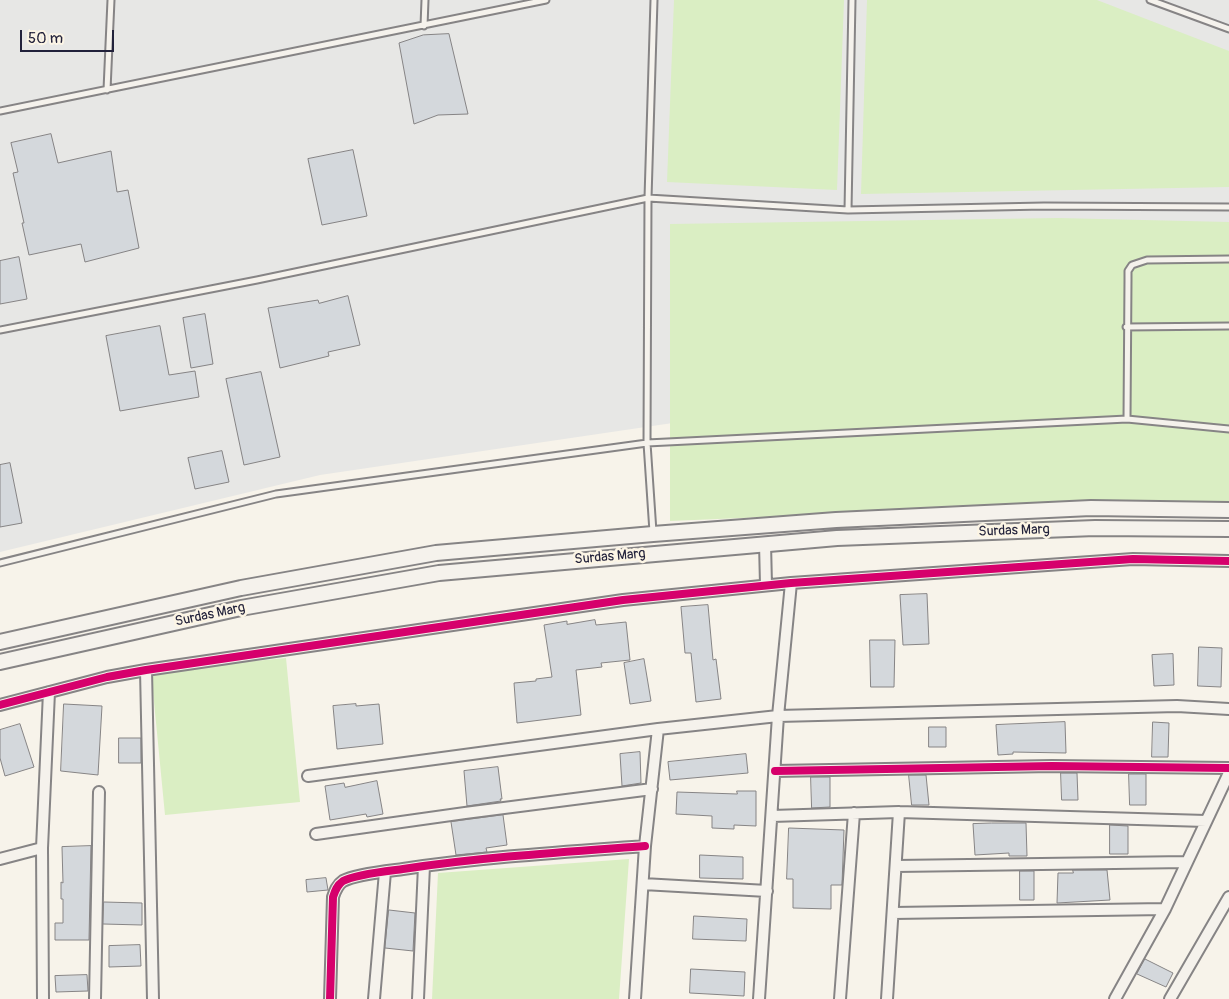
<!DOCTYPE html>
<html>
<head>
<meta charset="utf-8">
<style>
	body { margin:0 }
	#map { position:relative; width:1229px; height:999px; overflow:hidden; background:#f7f3ea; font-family:Pangolin,sans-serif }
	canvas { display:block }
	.scale { position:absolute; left:20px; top:30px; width:94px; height:22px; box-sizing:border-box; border:2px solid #22223b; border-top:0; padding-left:6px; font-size:15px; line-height:18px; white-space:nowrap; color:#22223b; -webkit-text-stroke:4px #fcf5e5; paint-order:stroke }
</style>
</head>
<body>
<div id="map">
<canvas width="1229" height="999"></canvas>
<div class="scale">50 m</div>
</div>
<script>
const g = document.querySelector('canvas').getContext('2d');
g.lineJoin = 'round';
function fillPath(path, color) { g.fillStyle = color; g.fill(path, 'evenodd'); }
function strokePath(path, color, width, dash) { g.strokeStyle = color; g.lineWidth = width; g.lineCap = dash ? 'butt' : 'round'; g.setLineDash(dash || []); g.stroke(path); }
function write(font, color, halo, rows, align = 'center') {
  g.font = font + ' Pangolin,sans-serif'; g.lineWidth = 5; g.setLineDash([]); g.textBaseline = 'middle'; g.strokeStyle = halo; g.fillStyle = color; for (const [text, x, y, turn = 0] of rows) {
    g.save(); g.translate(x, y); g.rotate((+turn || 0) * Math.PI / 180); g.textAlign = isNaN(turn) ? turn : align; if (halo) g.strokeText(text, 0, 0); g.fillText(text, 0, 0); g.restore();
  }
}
const built = new Path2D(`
	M0,0H1229V407L693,420L320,475L0,552Z`);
const green = new Path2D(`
	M674,0H844L837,190L667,182Z
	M867,0H1097L1229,51V187L861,194Z
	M1058,218L1229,222V509L1128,502L670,521V224Z
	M286,658L300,802L165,815L151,671Z
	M629,859L619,999H432L438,873Z`);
const building = new Path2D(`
	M449,34L468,114L438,115L414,124L399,43L423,35Z
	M51,134L58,163L111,151L117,192L128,190L139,248L85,262L81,244L29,255L22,223H24L13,173L18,172L11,143Z
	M353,150L367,216L322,225L308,159Z
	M19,257L27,299L0,304V261Z
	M348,296L360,345L328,352L329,356L280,368L268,308L318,300L319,303Z
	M205,314L213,364L191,368L183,318Z
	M160,326L169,375L195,371L199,397L120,411L106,336Z
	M261,372L280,457L244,465L226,379Z
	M222,451L229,482L195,489L188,458Z
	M10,463L22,523L0,527V465Z
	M927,594L929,644L903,645L900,595Z
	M708,605L713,660L716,659L721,699L696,702L691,653H685L681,607Z
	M595,620L596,625L626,622L630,660L601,663L602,667L576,670L581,715L517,723L514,683L536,681V679L552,677L544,625L567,621V624Z
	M870,640H895L894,687H871Z
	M1199,647L1222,648L1221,687L1198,686Z
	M1173,654L1174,685L1154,686L1152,655Z
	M644,659L651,701L630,704L624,663Z
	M64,704L102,706L98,775L61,771Z
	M356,704V706L379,704L383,744L337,749L333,706Z
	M1065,722L1066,753L1013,752V754L998,755L996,725Z
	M1153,722L1169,723L1168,757H1152Z
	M20,724L34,767L5,776L0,758V730Z
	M929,727H946V747H929Z
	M119,738H141V763H119Z
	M640,752L641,783L622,786L620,754Z
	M746,754L748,773L670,780L668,762Z
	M498,767L502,799H500L501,801L467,806L464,771Z
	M1061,773H1077L1078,800H1062Z
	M1129,774H1146V805H1130Z
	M909,775H926L929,805H912Z
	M811,777H830V807L812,808Z
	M377,781L383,814L367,817L366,814L330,820L325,786L344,783L345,787Z
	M737,791H756V826L734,825V829L712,828V816L676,814L677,792L737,794Z
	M503,815L507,845L486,848L487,852L456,855L451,822Z
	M992,823H1026L1027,856H1009V853L975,855L973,824Z
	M1110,825L1128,826V854H1110Z
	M789,828L844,830L842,885H831V909L793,908V879H787Z
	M91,846L89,940H55V923H63V899H61V882L63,883L62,847Z
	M700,855L743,857V879L700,878Z
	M1073,870H1107L1110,900L1057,903L1058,873H1073Z
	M1020,871H1034V900H1020Z
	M326,878L328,890L307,892L306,880Z
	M104,902L142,903V925L103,924Z
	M389,910L415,913L413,951L385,948Z
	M694,916L747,919L746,941L693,939Z
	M140,945L141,966L109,967V946Z
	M1145,959L1173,973L1166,987L1137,974Z
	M691,969L745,972L744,996L690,993Z
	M87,975L88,991L56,992L55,976Z`);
const service = new Path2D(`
	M1150,0L1229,29
	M424,26L425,0
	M107,90L111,0
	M0,111L546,0
	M848,210L852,0
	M1126,327L1229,326
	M0,330L257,280L648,198L848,210L1044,206L1229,207
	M1127,419L1128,280V271L1132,265L1147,260L1229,259
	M653,532L647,443L648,198L654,0
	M0,563L276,494L647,443L1127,419L1229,429`);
const minor = new Path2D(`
	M765,543L766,585
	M146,670L153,999
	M0,705L107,677L146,670L623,600L791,583L1133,559L1229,561
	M775,771L1052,766L1229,768
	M308,776L658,729L778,716L1177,706L1229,709
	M772,816L899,812L1206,821
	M316,834L465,813L652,789
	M0,859L42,848
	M896,866L1187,862
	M643,884L767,891
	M893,913L1165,909
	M43,999L42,848L49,692
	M95,999L99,792
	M330,999L333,897C335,891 337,885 343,881C356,874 388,871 403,869C483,857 564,852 645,846
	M374,999L385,872
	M418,999L424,866
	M635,999L645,846L658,729
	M759,999L778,716L791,583
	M840,999L854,813
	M887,999L899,812
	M1115,999L1165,909L1229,773
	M1170,999L1229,897`);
const secondary = new Path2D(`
	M0,642L241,588L436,553L653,534L836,520L1091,508L1229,510
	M0,662L241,608L439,573L837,538L1095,528L1229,529`);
const cycleway = new Path2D(`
	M0,705L107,677L146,670L623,600L791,583L1133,559L1229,561
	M775,771L1052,766L1229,768
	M330,999L333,897C335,891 337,885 343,881C356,874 388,871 403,869C483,857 564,852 645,846`);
const streetNames = [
	["Surdas Marg",1014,531,-2],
	["Surdas Marg",610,557,-5],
	["Surdas Marg",210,615,-12]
];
fillPath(built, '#e7e7e5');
fillPath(green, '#daeec3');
fillPath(building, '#d4d8dc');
strokePath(building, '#868485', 1);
strokePath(service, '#868485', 9);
strokePath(minor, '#868485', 14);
strokePath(secondary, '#868485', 18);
strokePath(service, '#f5f2ec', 5);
strokePath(minor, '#f5f2ec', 10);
strokePath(secondary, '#f5f2ec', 14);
strokePath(cycleway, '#d6006c', 8);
write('14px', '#22223b', '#fcf5e5', streetNames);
</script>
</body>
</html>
